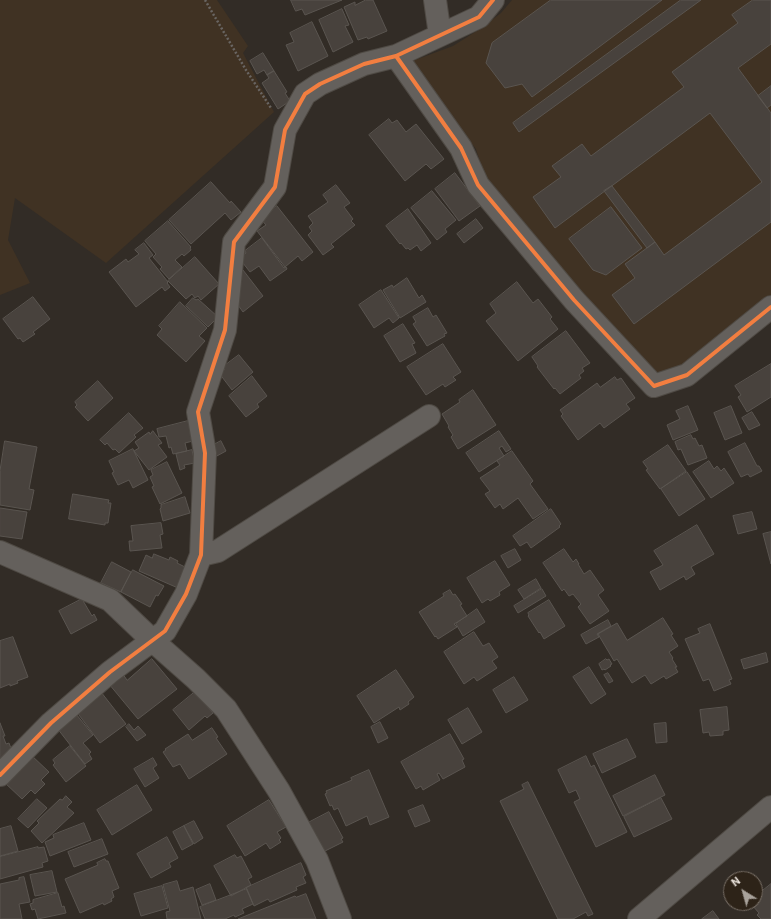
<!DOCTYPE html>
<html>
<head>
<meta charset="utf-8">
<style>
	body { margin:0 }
	#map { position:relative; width:771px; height:919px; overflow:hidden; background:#322c26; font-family:Roboto,sans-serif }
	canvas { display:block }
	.north { position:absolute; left:723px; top:871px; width:40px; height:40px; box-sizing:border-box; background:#2d2318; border:1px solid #786f66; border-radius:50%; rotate:323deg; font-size:11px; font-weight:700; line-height:16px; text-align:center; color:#e8e1da }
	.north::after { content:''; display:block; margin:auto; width:14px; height:18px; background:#a8a29b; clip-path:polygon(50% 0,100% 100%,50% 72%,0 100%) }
</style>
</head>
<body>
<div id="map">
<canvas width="771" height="919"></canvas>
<div class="north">N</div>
</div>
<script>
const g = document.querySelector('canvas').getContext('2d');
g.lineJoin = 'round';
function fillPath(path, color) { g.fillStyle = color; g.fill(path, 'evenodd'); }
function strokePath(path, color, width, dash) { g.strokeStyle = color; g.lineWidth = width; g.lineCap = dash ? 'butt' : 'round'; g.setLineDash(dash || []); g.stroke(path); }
const built = new Path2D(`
	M0,0H217L248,46L243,53L274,112L106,263L15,198L8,240L30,283L0,295Z
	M512,0H771V307L654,386L484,174L476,149L407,63L453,46L483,27L501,13Z`);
const building = new Path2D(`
	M291,0H342L305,15L302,9L296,11Z
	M366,0H373L387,31L368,39L367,37L358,40L344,7L355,2V5Z
	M551,0H662L532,97L522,84L505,88L486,63L492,43Z
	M681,0H701L519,132L513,123Z
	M753,0H771V44L738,68L771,113V222L634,324L612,295L635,278L625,264L655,242L664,255L762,182L710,113L555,228L533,197L561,177L552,166L582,144L591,156L684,87L672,72L738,23L732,15Z
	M342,9L349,25L345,26L353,42L333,52L319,20Z
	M312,22L328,56L298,71L286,45L294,42L290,33Z
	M263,53L274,71L267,75L264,70L257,74L250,61Z
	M274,71L287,92L285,93L290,101L278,109L262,83L269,78L267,75Z
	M771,86V105L767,108L758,96Z
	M389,119L392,123L397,120L406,132L416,124L444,159L431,169L426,164L405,181L369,135Z
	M455,173L480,206L459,221L435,189Z
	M211,182L230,203L231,201L241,212L231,220L225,213L191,244L169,220Z
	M336,185L350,203L344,207L353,219L351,221L355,225L331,244L334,247L323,255L308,235L312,231L309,227L313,223L308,216L328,202L323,195Z
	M612,186L655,242L647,248L604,191Z
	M432,191L456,220L445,229L447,232L437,240L411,208Z
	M277,206L313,252L302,261L298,256L285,267L257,231L266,225L260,218Z
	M611,207L642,248L606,275L593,270L569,239Z
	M408,209L431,243L421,251L417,245L410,250L408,248L406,249L401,243L400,244L386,226Z
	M476,219L483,228L464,243L457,234Z
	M168,221L191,247L190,248L191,250L184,256L182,254L175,260L182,267L169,279L160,269L162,267L153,257L156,254L145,241Z
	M262,238L284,268L286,267L287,269L270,281L259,266L250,272L239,258L246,253L245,251Z
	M144,243L153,255L149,258L168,282L167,283L170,287L165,291L162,287L136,307L109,272L126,259L128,262L139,254L135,250Z
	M195,257L219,284L201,300L198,296L195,298L192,294L186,299L168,281Z
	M243,270L263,296L243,312L235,301L239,298L235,292L236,276Z
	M407,278L419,298L422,295L426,302L400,318L383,290L392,285L393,287Z
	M517,282L533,303L538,299L552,317L550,319L558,329L518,361L486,321L496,313L490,304Z
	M381,290L399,318L393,323L389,318L374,328L359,305Z
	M33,297L50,319L33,332L35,334L23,342L20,338L18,339L3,319Z
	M193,298L196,300L198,299L218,317L208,327L186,306Z
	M180,302L207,328L199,336L205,341L186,362L157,335L162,329L159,326Z
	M428,308L433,317L436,315L447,333L444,334L445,336L427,346L413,324L416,322L413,317Z
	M403,324L415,343L412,344L416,353L400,362L384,336Z
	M566,331L590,363L582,368L584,371L579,375L581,378L560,394L555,388L554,389L537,367L538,366L532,357Z
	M443,344L461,372L453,377L456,380L445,387L443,384L426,395L407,367Z
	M239,355L253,372L232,390L219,373L225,369L223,367Z
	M771,364V397L747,412L738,397L741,395L735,386Z
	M252,376L267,396L257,404L259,407L246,417L229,396Z
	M615,377L617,380L621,378L635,398L626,404L630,409L604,428L600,423L578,440L561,416L563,414L560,410L597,383L600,387Z
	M98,381L113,398L88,421L75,407L77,405L75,402Z
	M473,390L496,425L458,449L451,437L453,435L448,427L449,426L442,414L460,402L459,400Z
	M688,406L698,430L673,440L667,425L680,419L676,411Z
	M731,406L742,433L725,440L714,413Z
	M752,412L760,425L749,430L742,418Z
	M129,413L143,428L134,435L136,437L119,453L115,449L113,450L107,443L105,445L100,440Z
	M188,421L193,441L185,443L187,451L173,454L171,447L169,448L166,436L159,437L157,429Z
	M153,431L162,443L158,445L167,457L149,470L134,451L139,448L135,442L149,432L150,434Z
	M499,431L511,449L506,452L502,446L499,448L504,456L479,472L466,453Z
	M691,435L693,439L695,438L699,446L702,445L707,458L688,465L681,449L678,450L675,442Z
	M5,441L37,447L29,489L34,490L30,510L0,505V471Z
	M221,441L226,451L215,457L210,447Z
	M745,443L757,466H759L762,471L750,477L748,474L741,477L728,452Z
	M668,445L686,471L660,489L646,470L648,469L643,462Z
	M133,449L148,480L133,488L129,480L118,485L112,473L114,472L109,461Z
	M192,450L195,463L184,465L185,468L180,470L176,454Z
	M512,451L533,481L530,484L548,509L533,519L518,498L503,509L500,504L495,508L485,494L490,491L480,478L500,465L497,461Z
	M709,461L714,469L717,466L721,471L724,468L734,483L711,498L693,472Z
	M167,462L182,493L160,504L152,487L154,486L150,477L153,475L151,470Z
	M687,472L705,499L679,516L661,489Z
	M73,494L109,500L108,503H111L108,523H105V525L69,519Z
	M185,497L190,513L163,521L160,509L161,508V505Z
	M0,508L27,512L22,539L0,536Z
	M551,509L561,524L559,526L560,527L531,548L527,542L520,546L513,536Z
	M752,512L757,529L738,534L733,516Z
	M161,523L163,534L160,535L162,548L130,551L129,541H133L131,526Z
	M697,525L714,554L691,567L695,574L686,580L684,576L660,590L650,572L663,565L654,551Z
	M771,532V564L763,534Z
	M515,549L521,560L508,568L501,556Z
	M564,549L573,562L576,559L579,564H578L584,574L590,570L604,590L598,595L609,611L590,624L578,607L581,604L573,594L569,596L564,589L562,591L543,563Z
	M154,554L169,560L170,557L178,561L177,563L187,568L178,588L139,571L146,555L152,558Z
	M495,561L510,585L499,592L500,595L490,601L488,599L482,603L467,578Z
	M112,562L131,572L121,592L101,583Z
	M133,570L164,586L158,596L156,595L150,607L121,592Z
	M536,579L541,588L524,599L518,590Z
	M542,589L546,596L518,613L514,606Z
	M450,590L453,595L455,594L462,604L460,605L467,616L454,624L457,627L438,639L436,636L435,637L419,612L444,596L443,594Z
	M82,599L92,616L94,614L97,620L71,634L59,611Z
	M549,600L565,626L544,639L540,632L539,633L528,616L529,615L528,613Z
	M477,609L485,622L463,636L456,624Z
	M663,618L673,634L671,635L678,646L669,652L673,658L672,659L677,667H675L678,672L666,679L664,676L651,684L645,675L632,683L617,659L614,661L598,634L617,623L627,640Z
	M608,620L611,626L597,634L599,637L586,644L581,635Z
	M710,624L732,679L729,680L731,684L714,691L709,679L703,681L685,639L700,633L698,629Z
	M474,632L483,646L489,643L498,657L492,661L497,668L477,681L474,677L464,684L444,652Z
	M13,637L28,677L17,681L18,683L10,686V684L0,688V641Z
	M766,653L768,662L744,669L741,660Z
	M152,659L177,689L138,719L109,684L122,673L127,680Z
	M606,659L607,660L609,659L612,664L610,665L611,666L605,670L604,669L602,670L599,664Z
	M589,667L606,694L591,704L573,677Z
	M396,670L414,697L408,702L409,704L400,710L399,707L374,723L357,696Z
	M608,673L613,681L609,683L604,675Z
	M514,677L528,700L506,713L493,690Z
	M101,692L126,724L100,743L76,711Z
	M195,692L213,713L207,718L205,716L189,730L173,710Z
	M727,707L729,730L723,731V735L710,736L709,732L703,733L700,710Z
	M468,708L482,732L462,744L448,720Z
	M76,714L93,735L83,743L91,752L89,754L92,759L85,764L57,728Z
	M380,722L388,738L378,743L371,727Z
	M0,723L5,736H3L6,744L9,743L12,751L0,760Z
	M666,723L667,742L656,743L654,724Z
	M129,724L134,730L138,726L146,735L137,741L126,727Z
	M212,728L218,737L216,738L227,754L189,779L180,764L173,767L163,752L166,750L165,749L188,734L192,740Z
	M450,734L464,759L462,760L465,767L443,779L439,773L437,774L440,780L423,790L421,786L416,789L401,762Z
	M627,739L636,757L602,773L593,754Z
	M70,746L86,766L66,782L53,765L55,763L53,760Z
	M30,754L49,772L41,780L45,784L35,794L31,790L22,799L4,782Z
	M586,756L591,767L594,765L627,832L596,847L574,802L580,799L576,790L569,793L558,770Z
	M153,758L157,765L153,768L159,778L145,787L134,769Z
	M369,770L389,817L370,825L367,816L346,826L338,808L334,810L332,805L330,806L325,794L327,793L326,791L352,780L351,778Z
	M655,775L665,795L623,816L613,796Z
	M528,782L593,914L588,916L586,912L573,919H558L500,801L524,789L522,785Z
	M137,785L152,810L112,835L97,810Z
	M66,796L72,802L67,807L74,813L42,843L31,831L39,823L37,821L60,799L62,800Z
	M661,798L672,819L634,837L624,817Z
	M37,799L47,808L28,828L18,819Z
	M269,800L286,827L277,832L281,838L279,840L281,842L270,849L266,843L245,856L227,826Z
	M423,805L430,821L415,827L408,811Z
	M329,812L343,838L341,839L343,842L325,851L323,848L321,849L308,823Z
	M194,821L203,838L194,844L184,826Z
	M84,823L91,840L50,856L45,842L54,838L53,835Z
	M11,826L18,851L0,856V829Z
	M184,826L193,844L182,850L173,832Z
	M167,837L178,858L169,863L171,867L151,878L137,854Z
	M102,839L108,854L74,867L68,852Z
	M38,847V848L44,847L48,861L42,863L43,867L0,879V857Z
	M235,855L237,858L241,856L252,877L248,879L251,885L231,896L214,866Z
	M105,859L106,861H108L119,888L112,891L114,897L111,899L112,901L104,905L103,903L80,913L65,879L98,865L97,863Z
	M301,863L306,875L303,877L306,883L296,887L297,890L270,902L268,899L254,906L246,888Z
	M52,871L57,892L35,896L30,875Z
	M24,877L30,902L19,904L22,919H0V884L19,880V878Z
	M177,881L180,891L193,887L201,919H167L166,912L170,911L163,885Z
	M210,884L216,900L202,905L196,890Z
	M771,884V919H761L757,915L759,913L752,905L762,896L760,893Z
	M162,886L168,908L141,916L134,894Z
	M247,889L253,904L242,909L244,913L235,917L234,915L225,919H205L200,907Z
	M58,893L62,907L64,906L66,913L38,919L35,909L32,910L30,904L33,903V900Z
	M306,894L316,919H238L295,896L296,897Z
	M713,911L719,919H702Z`);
const path = new Path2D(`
	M205,0L246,70L271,108`);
const minor = new Path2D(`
	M435,0L440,35
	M396,56L461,148L478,185L574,300L654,386L687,375L771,307
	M0,552L110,600L153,641L196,679L226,709L279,791L317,860L340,919
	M201,555L218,551L429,416
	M0,775L51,723L110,672L165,631L186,594L201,555L205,453L198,412L225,330L234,242L275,187L285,130L305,94L320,84L364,64L396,56L479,17L493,0
	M639,919L771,807`);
const cycleway = new Path2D(`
	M396,56L461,148L478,185L574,300L654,386L687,375L771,307
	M0,775L51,723L110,672L165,631L186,594L201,555L205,453L198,412L225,330L234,242L275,187L285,130L305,94L320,84L364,64L396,56L479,17L493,0`);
fillPath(built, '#403223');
fillPath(building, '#48423d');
strokePath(building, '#5a5550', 1);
strokePath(minor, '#4f4a44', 24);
strokePath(path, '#696562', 2.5, [2, 2]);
strokePath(minor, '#64605c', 22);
strokePath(cycleway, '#f27e40', 4);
</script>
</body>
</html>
